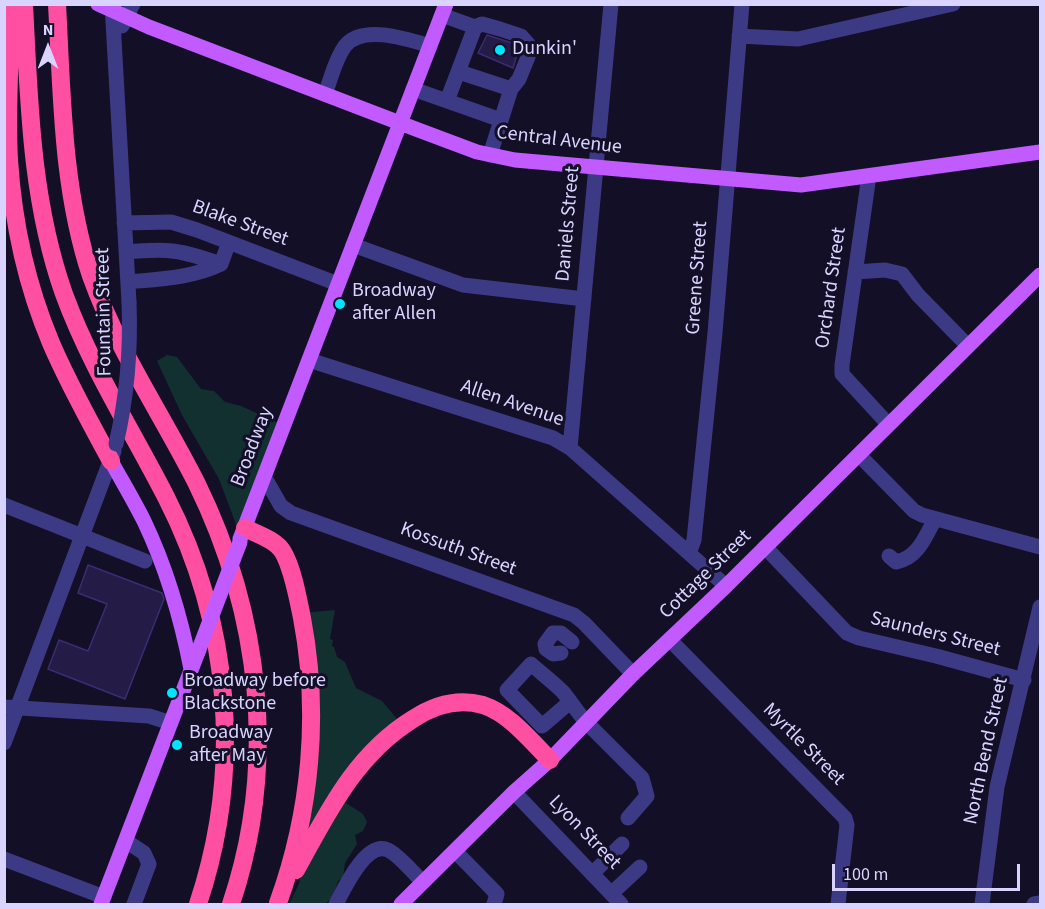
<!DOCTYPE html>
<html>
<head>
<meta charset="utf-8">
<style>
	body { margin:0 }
	#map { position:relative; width:1045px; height:909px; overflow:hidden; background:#130f26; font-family:"Source Sans 3",sans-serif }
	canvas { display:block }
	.frame { position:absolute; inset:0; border:6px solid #d9d4ff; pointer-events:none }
	.north { position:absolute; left:18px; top:18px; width:60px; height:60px; -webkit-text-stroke:4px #130f26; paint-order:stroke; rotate:0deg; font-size:16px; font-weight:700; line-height:24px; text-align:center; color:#d9d4ff }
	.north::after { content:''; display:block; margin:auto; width:21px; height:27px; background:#d9d4ff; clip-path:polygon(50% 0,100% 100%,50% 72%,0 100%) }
	.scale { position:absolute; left:832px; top:864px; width:188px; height:27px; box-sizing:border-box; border:3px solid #d9d4ff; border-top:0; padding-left:8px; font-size:18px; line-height:21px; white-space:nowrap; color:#d9d4ff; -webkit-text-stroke:4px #130f26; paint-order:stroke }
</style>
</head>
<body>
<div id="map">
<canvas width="1045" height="909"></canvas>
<div class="frame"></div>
<div class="north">N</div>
<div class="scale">100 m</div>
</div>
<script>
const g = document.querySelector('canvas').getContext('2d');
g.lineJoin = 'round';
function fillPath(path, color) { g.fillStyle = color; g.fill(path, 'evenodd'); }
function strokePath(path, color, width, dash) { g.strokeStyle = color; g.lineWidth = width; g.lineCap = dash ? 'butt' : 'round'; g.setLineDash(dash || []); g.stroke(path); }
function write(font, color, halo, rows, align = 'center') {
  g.font = font + ' "Source Sans 3",sans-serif'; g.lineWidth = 6; g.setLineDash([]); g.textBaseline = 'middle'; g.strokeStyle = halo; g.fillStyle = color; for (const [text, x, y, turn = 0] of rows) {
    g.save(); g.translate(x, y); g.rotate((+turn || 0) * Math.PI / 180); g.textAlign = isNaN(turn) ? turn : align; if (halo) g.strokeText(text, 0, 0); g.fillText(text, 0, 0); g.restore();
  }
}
const green = new Path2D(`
	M167,355L177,357L201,389L214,391L225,402L241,406L283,425L240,535L219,479L182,415L157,361Z
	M335,610L330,639L333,640L332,646L334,647L337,657L345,662L356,688L382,701L403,726L343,801L363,814L367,822L363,831L355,835L357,844L345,863L343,877L338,881L332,898L325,904H289L299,884L307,840L301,613Z`);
const building = new Path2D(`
	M487,35L515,44L519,48L513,68L478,53Z
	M88,565L162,593L164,599L125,699L48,669L59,640L88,651L107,604L78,593Z`);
const minor = new Path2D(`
	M112,4L129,302
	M442,15L475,27L482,24L500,29L521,36L529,45L528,57L519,79L511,89L490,155
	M122,26L133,4
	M739,36L798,39L953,4
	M459,72L511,89
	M413,89L501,120
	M325,94C331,79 335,59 345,46C362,24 407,39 430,46
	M447,101L475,27
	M869,176L842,365V374L888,424
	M124,223L171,222L197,230L338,284
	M353,245L463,285L584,299
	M126,252C169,248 180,250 221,264
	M855,272L885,270L902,274L918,295L968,346
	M128,282C160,279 192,278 221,264L229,242
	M309,360L553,438L570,448L726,586
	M570,448L611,4
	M859,455L914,511L922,515L1040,547
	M265,478L281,506L291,513L574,615L584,623L633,674
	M4,505L145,561
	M765,547L847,633L859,638L936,656L1024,680
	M689,553L694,540L715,333L742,4
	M889,556L896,562C918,558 925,537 935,519
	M670,640L845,818L847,825L838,904
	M561,653L553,654L546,649L545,644L553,633H561L572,642
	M570,702L542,726L507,690L531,664C541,673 553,682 563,692C571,702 578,713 586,722L642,778L647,796L628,818
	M4,707L149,716L171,723
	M4,743L114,451
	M514,792L621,904
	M126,841L144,853L149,864L134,904
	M455,851L497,894L494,904
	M4,859L104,897
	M593,873L622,844
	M612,893L640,867
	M336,904C344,889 366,840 388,850C399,855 414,874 423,882
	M982,904L997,787L1040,607
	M1034,904L1040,903`);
const major = new Path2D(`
	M98,4L149,27L413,128L477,152L515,160L801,185L1040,152
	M111,461C122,481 134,501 144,521C167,569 181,618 191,669
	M240,539L446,4
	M101,904L198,652
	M401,904L514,792L550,760L633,674L726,586L1040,275`);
const highway = new Path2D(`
	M10,4C11,56 6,108 9,160C13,222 27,286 51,343C68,383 90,422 111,461
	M24,4C29,102 31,201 64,294C90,365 131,429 166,497C231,624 243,769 198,904
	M57,4C62,95 62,189 91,276C117,349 161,413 196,482C261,614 278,764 231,904
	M245,528C257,534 276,540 283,552C293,569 298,599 302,618C320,713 311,812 278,903
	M296,870C328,812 355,755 413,719C434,705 458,698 483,705C510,714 530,740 550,760`);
const minorBridge = new Path2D(`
	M116,444C127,397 131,351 129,302`);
const majorBridge = new Path2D(`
	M198,652L240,542`);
const markers = [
	[500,50,6,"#00e5ff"],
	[340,304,6,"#00e5ff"],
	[172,693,6,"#00e5ff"],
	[177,745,6,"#00e5ff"]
];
const poiNames = [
	["Dunkin'",512,50],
	["Broadway",352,292],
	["after Allen",352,315],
	["Broadway before",184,682],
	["Blackstone",184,705],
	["Broadway",189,734],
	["after May",189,757]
];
const streetNames = [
	["Central Avenue",559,141,7],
	["Blake Street",240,224,20],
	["Daniels Street",569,224,-85],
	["Greene Street",698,278,-86],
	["Orchard Street",832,288,-82],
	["Fountain Street",105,312,-91],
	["Allen Avenue",512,404,19],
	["Broadway",253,447,-69],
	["Kossuth Street",458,550,20],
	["Cottage Street",706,575,-44],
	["Saunders Street",935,635,14],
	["Myrtle Street",803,745,45],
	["North Bend Street",987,751,-78],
	["Lyon Street",584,833,46]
];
fillPath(green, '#12302f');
fillPath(building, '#241b47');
strokePath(building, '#3b2d73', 1.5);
strokePath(minor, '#3d3a85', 15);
strokePath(major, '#c25bff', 15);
strokePath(highway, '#ff4fa3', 18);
strokePath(minorBridge, '#3d3a85', 15);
strokePath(majorBridge, '#c25bff', 15);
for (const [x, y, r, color] of markers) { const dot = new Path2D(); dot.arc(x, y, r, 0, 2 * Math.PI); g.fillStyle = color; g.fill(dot); strokePath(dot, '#130f26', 2); }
write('20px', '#d9d4ff', '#130f26', poiNames, 'left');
write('20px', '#d9d4ff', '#130f26', streetNames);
</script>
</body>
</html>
